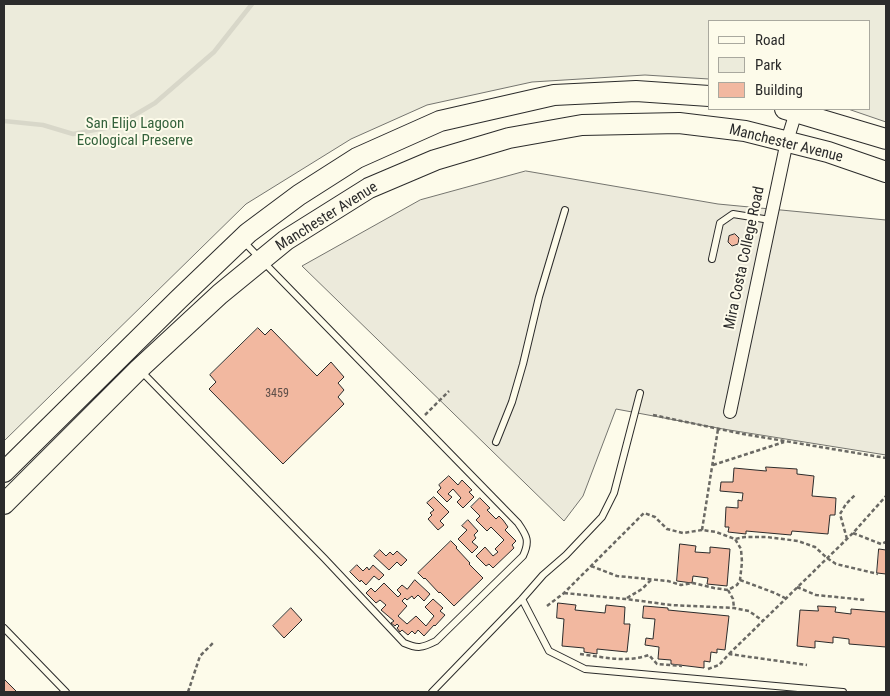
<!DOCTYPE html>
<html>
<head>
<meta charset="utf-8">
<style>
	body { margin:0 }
	#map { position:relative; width:890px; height:696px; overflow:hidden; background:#fdfbea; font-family:"Roboto Condensed",sans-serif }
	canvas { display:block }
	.frame { position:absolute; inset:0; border:5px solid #2b2b2b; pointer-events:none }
	.legend { position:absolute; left:708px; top:20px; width:162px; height:90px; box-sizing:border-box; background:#fdfbea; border:1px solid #a9a89e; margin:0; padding:6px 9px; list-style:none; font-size:15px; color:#2b2b2b }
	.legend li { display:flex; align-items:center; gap:10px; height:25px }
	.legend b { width:25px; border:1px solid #a9a89e }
</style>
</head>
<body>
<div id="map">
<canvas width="890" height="696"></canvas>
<div class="frame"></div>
<ul class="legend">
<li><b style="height:6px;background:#fdfbea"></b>Road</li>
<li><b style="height:14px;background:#ecebdb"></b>Park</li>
<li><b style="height:14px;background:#f2b8a0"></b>Building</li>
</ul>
</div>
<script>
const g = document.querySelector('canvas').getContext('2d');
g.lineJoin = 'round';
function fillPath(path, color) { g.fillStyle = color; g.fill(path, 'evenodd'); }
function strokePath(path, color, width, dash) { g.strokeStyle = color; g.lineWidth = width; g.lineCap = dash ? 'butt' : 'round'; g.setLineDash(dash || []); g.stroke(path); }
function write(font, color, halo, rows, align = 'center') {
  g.font = font + ' "Roboto Condensed",sans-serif'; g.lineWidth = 4; g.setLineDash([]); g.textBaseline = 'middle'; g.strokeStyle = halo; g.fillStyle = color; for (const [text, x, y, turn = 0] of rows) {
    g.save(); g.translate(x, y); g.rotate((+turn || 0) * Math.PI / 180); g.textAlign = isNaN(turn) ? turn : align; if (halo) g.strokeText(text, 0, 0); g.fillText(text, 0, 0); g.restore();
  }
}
const green = new Path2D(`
	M4,4H886V122L848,109H869V21H709V79L645,75L532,82L427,105L351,139L246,204L4,441Z`);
const parking = new Path2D(`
	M526,171L718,204L886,220V455L723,429L616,409L583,496L564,521L302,266L420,200Z`);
const stream = new Path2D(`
	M4,121L43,125L73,134L116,126L155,103L214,52L252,4`);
const building = new Path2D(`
	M735,234L739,238L738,244L732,246L728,242L729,236Z
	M258,328L265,335L271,329L317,376L331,362L344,377L338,383L344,390L338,397L344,404L283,464L209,389L216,382L210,375Z
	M766,467L797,469V474L814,476L812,496L836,498L835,515H830L828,534L792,531L791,535L746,531V534L728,532L729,527H725L726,507L738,508V500L742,501L743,493L720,491L721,482H733L734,468L766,471Z
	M449,476L458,485L462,480L472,490L469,492L474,497L463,508L457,502L461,498L453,489L448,494L452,497L447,502L437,492L441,488L439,485Z
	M434,497L449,512L440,521L444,525L438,530L428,519L432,515L430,513L434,510L427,503Z
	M480,498L490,508L487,510L496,519L499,516L503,520L508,527L505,530L516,541L512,545L514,548L493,568L489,564L486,566L476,556L485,547L493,556L498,552L495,549L504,540L491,527L487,531L476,520L480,516L471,507Z
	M468,520L478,531L474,535L476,538L472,542L478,547L472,553L458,539L467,530L462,526Z
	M451,541L457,547L456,548L470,563L469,564L483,578L454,606L440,592L439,593L425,578L424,579L418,573Z
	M680,544L696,546L695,552L710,553V547L730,549L727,586L707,584L708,578L693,576L692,583L677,581Z
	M879,549L886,550V574L877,573Z
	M380,550L386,556L390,552L393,555L397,551L407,560L401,566L397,562L389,570L374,556Z
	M357,565L363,571L367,567L369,570L373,565L384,575L379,580L374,576L366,585L361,580L360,582L350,572Z
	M415,580L430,594L424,601L418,595L414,599L412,596L407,600L405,598L402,601L407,606L398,616L407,624L416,616L426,626L434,616L425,607L433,599L443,608L440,611L445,615L435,626L434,625L424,636L418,630L415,634L412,631L408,635L402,630L400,632L397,628L399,626L397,624L395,626L391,623L394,621L381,610L386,605L380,600L376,603L366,593L371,588L375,592L384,583L398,597L401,594L397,590L402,585L407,589Z
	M558,603L576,605L575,610L605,613L606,605L625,607L624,624H630L627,652L597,649V654L584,652V648L562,646L564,619L557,618Z
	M644,606L668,608V610L729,616L725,650L717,649V653L711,652L710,662L704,661V668L671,664V660L658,659L659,647L645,645L646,638L653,639L655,619L643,618Z
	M818,606L836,607L835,612L851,614V609L886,612V647L849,644V639L833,637V643L815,641V648L797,646L800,610L818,611Z
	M291,608L302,620L284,638L273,626Z
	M5,680L17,692H4V681Z`);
const path = new Path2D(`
	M425,415L449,391
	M653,415L743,434L886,458
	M713,465L784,442
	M702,530L718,429
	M853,533L881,544L886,542
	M847,539L840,514L846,504L855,495
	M591,566L617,576L668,581L681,585L693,583L714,588L728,590L737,585L740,580L742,562L741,549L735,539
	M740,580L775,593L785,598
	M797,587L816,595L866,600
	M728,590L733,599L734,608
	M564,593L626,599L671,605L734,608L749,611L763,621
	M627,598L642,589L652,579
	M547,606L564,593L644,513L655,517L667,529L683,533L702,530L716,532L735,539L745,537H767L798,541L815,547L827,558L836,564L878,574
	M580,654C603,657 626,663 649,655L657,664L682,666
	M729,654L853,533L886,496
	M708,669L719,665L729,654L807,665
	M188,692L200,656L213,643`);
const service = new Path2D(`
	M712,259L720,223L733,214L770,220
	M140,370L324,558L404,643C418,649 422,648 436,641L523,556C530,541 527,536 518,523L244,242
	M496,442L512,402L523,364L539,297L565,210
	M522,599L549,651L585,669L843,692
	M4,628L66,692
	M432,692L522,599L543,575L566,555L602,517L614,493L640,393`);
const minor = new Path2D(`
	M730,412L787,141L796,112`);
const primary = new Path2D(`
	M785,109L886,139
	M4,472L179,299L248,233L299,195L357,158L440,121L554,95L636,91L709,96
	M4,504L139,369L220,294L286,240L369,188L435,160L509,138L582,125L679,123L745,131L828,152L886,172`);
const numberNames = [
	["3459",277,394]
];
const parkNames = [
	["San Elijo Lagoon",135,124],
	["Ecological Preserve",135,141]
];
const streetNames = [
	["Manchester Avenue",786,144,14],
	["Manchester Avenue",327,217,-32],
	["Mira Costa College Road",745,258,-78]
];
fillPath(green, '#ecebdb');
strokePath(green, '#74746e', 1);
fillPath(parking, '#eceadb');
strokePath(parking, '#74746e', 1);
strokePath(stream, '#d8d7c9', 4.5);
fillPath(building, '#f2b8a0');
strokePath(building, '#2b2b2b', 1);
strokePath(service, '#2b2b2b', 8);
strokePath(minor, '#2b2b2b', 14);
strokePath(primary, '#2b2b2b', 22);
strokePath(path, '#6a6964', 2.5, [4, 2.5]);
strokePath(service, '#fdfbea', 6);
strokePath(minor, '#fdfbea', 12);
strokePath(primary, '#fdfbea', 20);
write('12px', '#5d4e48', null, numberNames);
write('15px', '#34623c', '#fdfbea', parkNames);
write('15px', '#2b2b2b', '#fdfbea', streetNames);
</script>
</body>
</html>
